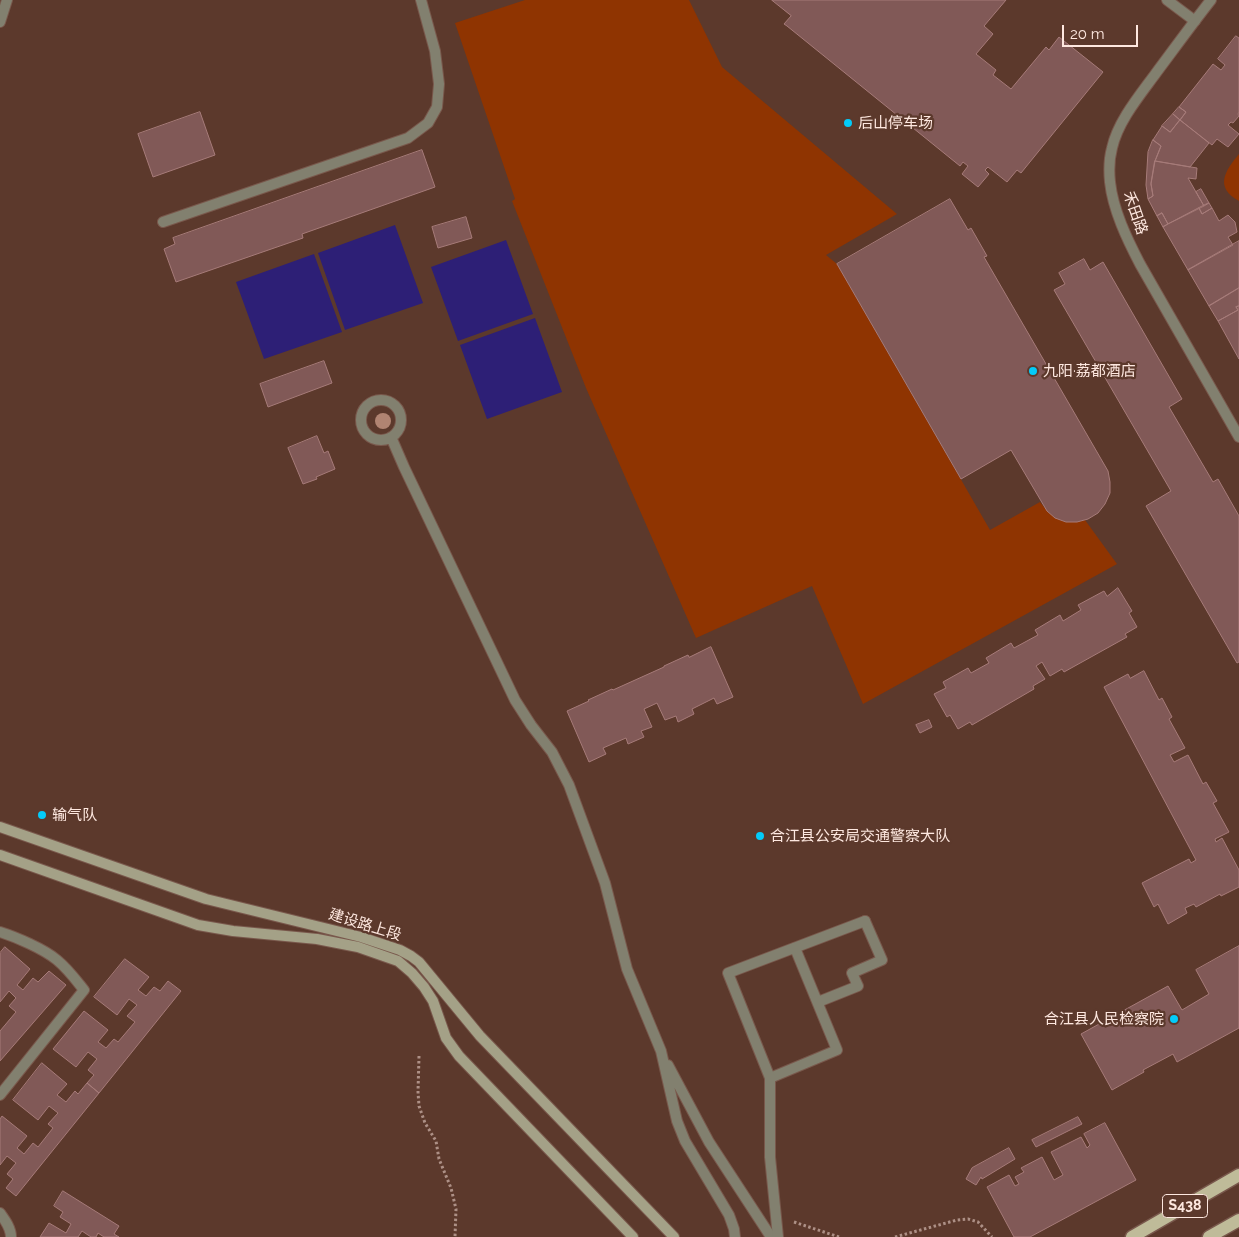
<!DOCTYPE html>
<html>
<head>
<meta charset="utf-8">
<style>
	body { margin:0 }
	#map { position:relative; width:1239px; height:1237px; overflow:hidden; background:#5c392c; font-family:Raleway,sans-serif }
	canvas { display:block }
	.scale { position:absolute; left:1062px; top:25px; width:76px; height:22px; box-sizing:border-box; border:2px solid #fee8e0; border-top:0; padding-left:6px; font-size:15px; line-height:18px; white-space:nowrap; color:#fee8e0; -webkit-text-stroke:4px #5c392c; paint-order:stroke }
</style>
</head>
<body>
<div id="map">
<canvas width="1239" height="1237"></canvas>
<div class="scale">20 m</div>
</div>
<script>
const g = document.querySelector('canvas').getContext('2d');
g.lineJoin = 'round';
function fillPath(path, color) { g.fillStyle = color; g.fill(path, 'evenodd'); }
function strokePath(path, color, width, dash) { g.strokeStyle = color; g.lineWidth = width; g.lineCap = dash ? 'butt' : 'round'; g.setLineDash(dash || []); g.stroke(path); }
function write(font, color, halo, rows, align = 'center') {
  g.font = font + ' Raleway,"Noto Sans SC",sans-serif'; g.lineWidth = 4.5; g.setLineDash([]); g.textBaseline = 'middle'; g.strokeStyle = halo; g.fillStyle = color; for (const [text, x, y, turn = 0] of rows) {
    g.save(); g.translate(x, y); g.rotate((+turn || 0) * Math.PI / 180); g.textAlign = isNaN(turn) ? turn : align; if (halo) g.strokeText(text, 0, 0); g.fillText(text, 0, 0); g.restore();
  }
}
const green = new Path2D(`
	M525,0H689L722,67L897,214L826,255L837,264L990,530L1040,502C1052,518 1065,525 1085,520L1117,564L863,704L812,586L696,638L586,388L512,201L515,199L455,23Z
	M1239,154V201C1214,187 1225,171 1239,154Z`);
const water = new Path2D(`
	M395,225L423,303L345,330L318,253Z
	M506,240L533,314L458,341L431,267Z
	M314,254L342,332L264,359L236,282Z
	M535,318L562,392L487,419L460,345Z`);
const building = new Path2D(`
	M772,0H1006L984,26L993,34L976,54L996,70L993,75L1011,89L1046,47L1049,50L1059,37L1103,72L1021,173L1017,170L1007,182L988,167L985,170L989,174L978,187L962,174L968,166L963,162L960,166L787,26L784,24L791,16Z
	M1236,36L1239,38V112L1238,114L1239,116L1233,123L1231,122L1228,125L1239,134L1228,147L1217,139L1212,145L1180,120L1186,112L1179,107L1213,64L1221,70L1225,65L1218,59Z
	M1179,107L1186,112L1180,120L1173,114Z
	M200,112L215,155L153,177L138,134Z
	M1173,114L1180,120L1170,132L1162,126Z
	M1180,120L1209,143L1190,167L1155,161L1161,146L1153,140L1162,126L1170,132Z
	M1153,140L1161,146L1155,161L1151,184L1153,196L1148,199L1146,185L1148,152Z
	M422,150L435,187L302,234L303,238L176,282L164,249L175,244L173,238Z
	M1155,161L1197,168L1196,179L1188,178L1204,206L1168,224L1162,213L1157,216L1148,199L1153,196L1151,184Z
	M1201,189L1209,203L1204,206L1196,192Z
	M950,199L968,230L971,228L987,256L984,257L1108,471L1110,482V493L1105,504L1098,513L1088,519L1077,522H1066L1055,518L1047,511L1011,450L961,479L837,264Z
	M1209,203L1212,208L1202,214L1199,208Z
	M1199,208L1202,214L1212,208L1219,221L1228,215L1235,222L1237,232L1228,237L1233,245L1188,270L1163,227Z
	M1162,213L1168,224L1163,227L1157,216Z
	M466,217L472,238L438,248L432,227Z
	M1239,241V288L1209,306L1188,270Z
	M1084,259L1090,270L1103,262L1182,399L1169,407L1213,482L1218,479L1239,516V662L1237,663L1146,506L1171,491L1054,290L1065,284L1059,273Z
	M1239,288V306L1236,307L1238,310L1218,321L1209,306Z
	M1239,306V359L1218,321L1238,310L1236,307Z
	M324,361L332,383L268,407L260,384Z
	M317,436L324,453L328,451L335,469L316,477L317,479L303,484L288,448Z
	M1118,588L1132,611L1129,613L1137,627L1125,634L1127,637L1064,672L1062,669L1050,676L1042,662L1036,666L1045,679L1033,686L1034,689L972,725L970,722L958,729L950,715L947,717L934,694L946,688L943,682L968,668L971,673L989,663L986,658L1011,643L1014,648L1038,635L1035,630L1060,615L1063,621L1081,610L1078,605L1104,591L1107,596Z
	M711,647L733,697L717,704L714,698L692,709L694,714L678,722L676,716L665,720L657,703L644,709L652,727L641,731L644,737L628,744L626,738L603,748L606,754L589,762L567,711L589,701L588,700L612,689L613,690L664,667V666L688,655L689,657Z
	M1144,671L1159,700L1162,698L1172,717L1169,719L1185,748L1170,755L1174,762L1188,755L1203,784L1206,782L1217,801L1213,803L1229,832L1215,839L1216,842L1222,838L1239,870V887L1221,896L1220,894L1196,907L1194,904L1185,908L1187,913L1168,924L1158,904L1154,907L1142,883L1189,859L1191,863L1196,860L1104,687L1128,674L1130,678Z
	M929,720L932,727L920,733L916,725Z
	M1239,946V1028L1177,1062L1173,1054L1143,1070L1144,1072L1112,1090L1081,1034L1168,986L1182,1010L1209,994L1196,970Z
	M5,947L30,969L17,985L23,990L33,978L38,982L49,971L66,985L0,1061V1031L16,1012L9,1006L16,998L9,991L0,1002V953Z
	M125,959L149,977L138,990L146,996L154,987L160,991L168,981L181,991L99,1093L87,1083L94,1075L88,1070L97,1059L88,1052L76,1067L53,1049L84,1011L108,1030L98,1042L106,1048L114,1039L118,1042L135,1022L127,1016L137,1005L129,999L117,1015L94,997Z
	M42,1063L67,1084L57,1095L66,1102L75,1091L78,1094L87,1083L99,1093L16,1196L6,1188L13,1179L7,1174L16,1163L7,1156L0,1165V1119L2,1116L27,1136L17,1148L24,1154L33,1143L38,1147L53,1128L48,1124L58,1113L49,1106L38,1120L13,1100Z
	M1078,1117L1082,1124L1036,1147L1032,1140Z
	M1105,1123L1136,1180L1030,1237H1014L987,1187L1009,1175L1015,1186L1019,1184L1015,1177L1024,1172L1021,1168L1042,1157L1054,1180L1063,1175L1051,1152L1081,1137L1087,1148L1090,1145L1084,1134Z
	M1009,1148L1015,1159L982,1179L981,1177L976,1185L966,1179L972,1168Z
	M63,1191L119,1226L114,1234L119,1237H104L98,1233L96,1237H91L82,1231L78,1237H40L49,1223L66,1233L71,1224L60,1217L63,1212L54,1206Z`);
const path = new Path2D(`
	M419,1056L418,1092L419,1106L425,1123L436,1141L439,1159L451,1188L456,1209L455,1237
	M794,1222L839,1237
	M895,1237L957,1220L968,1219L978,1222L992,1237`);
const lane = new Path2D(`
	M1167,0L1195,21
	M163,222L408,138L428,123L437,107L439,84L435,51L421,0
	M361 420a20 20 0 1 1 40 0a20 20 0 1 1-40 0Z
	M391,437L404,467L515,700L531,725L552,752L569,785L605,883L627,969L661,1051L677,1121L685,1141L729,1215L734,1229L735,1237
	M0,932C16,937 44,949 57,960C68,969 76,980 84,990L0,1095
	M818,1002L858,986L852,973L882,960L865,921
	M668,1065L709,1142L771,1237
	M770,1078L837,1050L795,948
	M0,1213C5,1220 11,1228 11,1237`);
const street = new Path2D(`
	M1211,0C1192,24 1174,49 1156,73C1140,95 1118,121 1112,148C1109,159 1109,172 1110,182C1113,210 1127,239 1140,264L1239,437
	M0,22L7,0
	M778,1237L770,1157V1078L728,973L865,921`);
const secondary = new Path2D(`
	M0,827L206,899L361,937L400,950L411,956L419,962L480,1036L674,1237
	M0,855L198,925L233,931L317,939L358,947L398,961L412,973L424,987L433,1001L446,1038L459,1056L633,1237`);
const primary = new Path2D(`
	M1132,1237L1239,1175
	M1209,1237L1239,1220`);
const trees = [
	[383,421]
];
const markers = [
	[848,123,5,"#03cbf9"],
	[1033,371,5,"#03cbf9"],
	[42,815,5,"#03cbf9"],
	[760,836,5,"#03cbf9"],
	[1174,1019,5,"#03cbf9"]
];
const shields = [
	[1185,1206,45]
];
const shieldNames = [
	["S438",1185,1206]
];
const poiNames = [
	["后山停车场",858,123],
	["九阳·荔都酒店",1043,371],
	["输气队",52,815],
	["合江县公安局交通警察大队",770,836],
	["合江县人民检察院",1164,1019,"right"]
];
const streetNames = [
	["禾田路",1135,213,71],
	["建设路上段",365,925,17]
];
fillPath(green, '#8f3401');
fillPath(water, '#2d1f76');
fillPath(building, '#815957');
strokePath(building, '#a67b79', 1);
strokePath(lane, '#79584c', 12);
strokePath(street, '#79584c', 12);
strokePath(secondary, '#79584c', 12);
strokePath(primary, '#79584c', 15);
strokePath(path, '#ad9086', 3, [2.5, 2.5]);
strokePath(lane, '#82806f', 10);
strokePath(street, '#82806f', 10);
strokePath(secondary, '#a4a187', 10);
strokePath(primary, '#bfbb99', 12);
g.fillStyle = '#b18472';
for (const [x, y] of trees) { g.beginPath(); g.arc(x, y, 8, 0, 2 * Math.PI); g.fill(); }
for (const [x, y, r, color] of markers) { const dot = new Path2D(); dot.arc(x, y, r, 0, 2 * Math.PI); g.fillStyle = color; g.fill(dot); strokePath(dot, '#5c392c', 2); }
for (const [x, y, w] of shields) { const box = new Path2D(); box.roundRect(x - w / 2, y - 11.5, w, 23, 4); g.fillStyle = '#5c392c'; g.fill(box); strokePath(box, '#fee8e0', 1); }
write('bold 14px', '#fee8e0', null, shieldNames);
write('15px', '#fee8e0', '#5c392c', poiNames, 'left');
write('15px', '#fee8e0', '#5c392c', streetNames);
</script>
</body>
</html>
